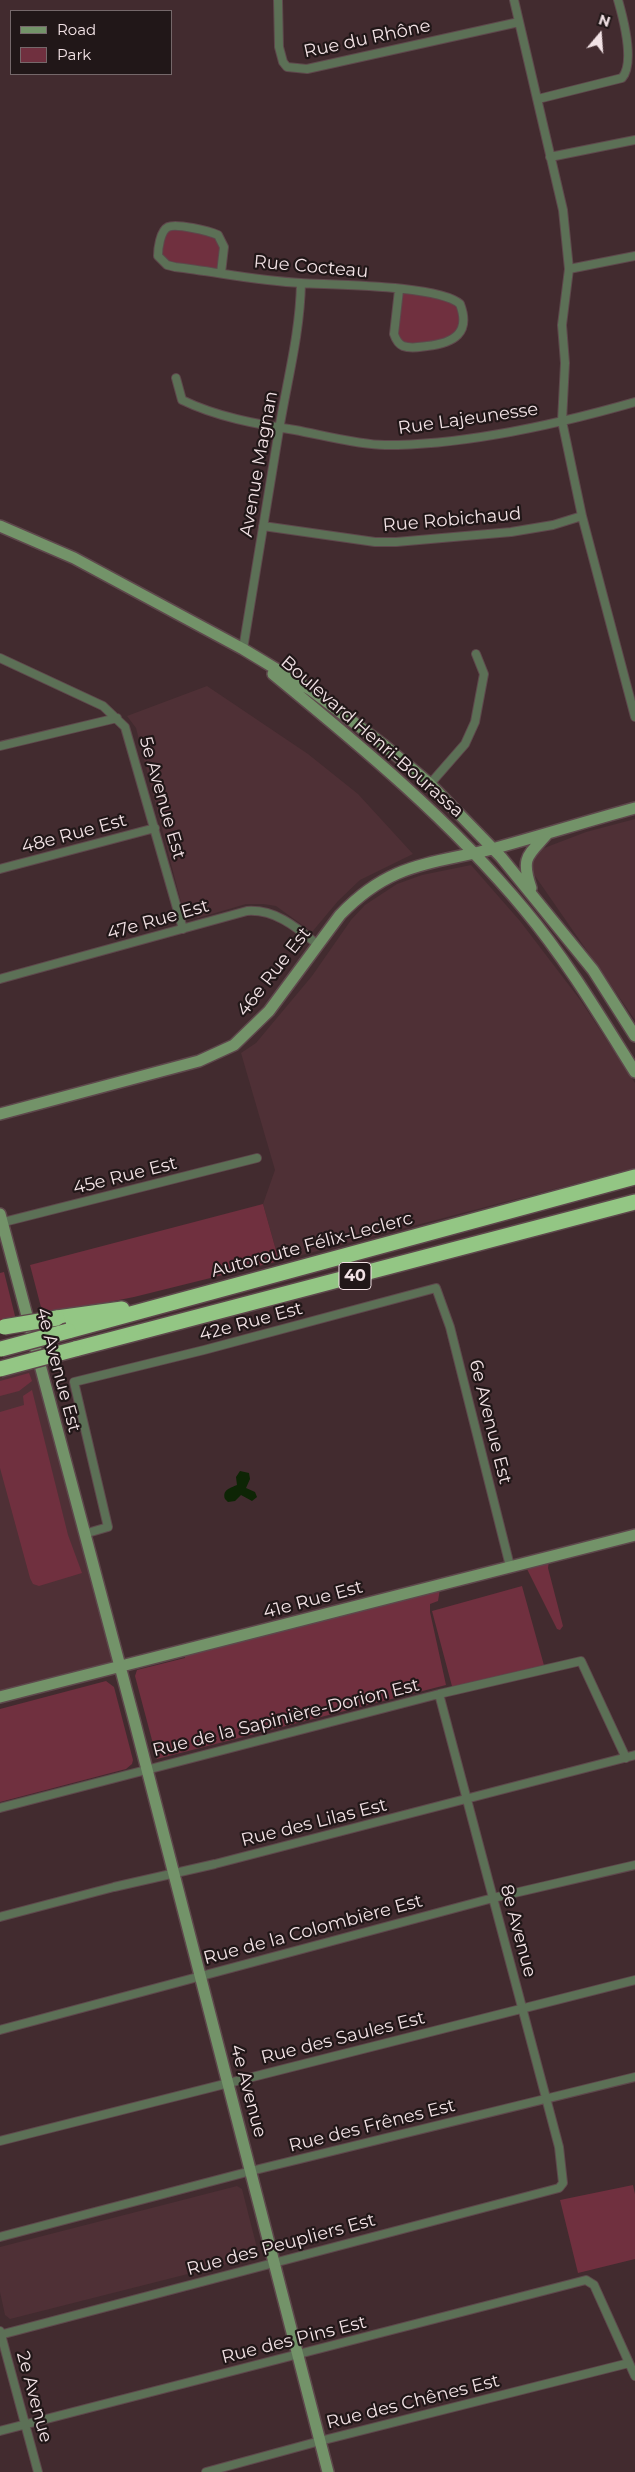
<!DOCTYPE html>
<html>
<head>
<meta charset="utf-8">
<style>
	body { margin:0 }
	#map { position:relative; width:635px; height:2472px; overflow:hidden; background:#422b2f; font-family:Montserrat,sans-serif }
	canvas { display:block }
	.legend { position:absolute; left:10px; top:10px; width:162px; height:65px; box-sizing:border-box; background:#211718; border:1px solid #75686a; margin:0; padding:6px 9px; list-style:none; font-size:15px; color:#f2e2e5 }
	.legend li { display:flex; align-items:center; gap:10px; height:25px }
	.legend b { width:25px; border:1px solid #75686a }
	.north { position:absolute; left:575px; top:10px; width:50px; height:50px; -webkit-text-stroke:4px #211718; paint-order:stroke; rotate:18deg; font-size:14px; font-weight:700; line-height:20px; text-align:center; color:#f2e2e5 }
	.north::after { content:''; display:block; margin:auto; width:18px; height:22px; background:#f2e2e5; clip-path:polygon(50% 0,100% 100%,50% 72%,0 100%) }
</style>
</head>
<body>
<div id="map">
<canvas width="635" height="2472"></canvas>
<ul class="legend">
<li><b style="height:6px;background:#739369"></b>Road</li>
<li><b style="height:14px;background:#70303f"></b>Park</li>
</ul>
<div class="north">N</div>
</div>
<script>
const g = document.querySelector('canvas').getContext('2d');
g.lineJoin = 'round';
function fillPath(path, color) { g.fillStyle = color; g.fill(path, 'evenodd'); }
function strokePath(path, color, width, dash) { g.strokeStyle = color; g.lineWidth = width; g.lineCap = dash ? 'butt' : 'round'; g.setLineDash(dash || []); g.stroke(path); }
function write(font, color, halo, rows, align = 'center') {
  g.font = font + ' Montserrat,sans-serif'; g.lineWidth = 4.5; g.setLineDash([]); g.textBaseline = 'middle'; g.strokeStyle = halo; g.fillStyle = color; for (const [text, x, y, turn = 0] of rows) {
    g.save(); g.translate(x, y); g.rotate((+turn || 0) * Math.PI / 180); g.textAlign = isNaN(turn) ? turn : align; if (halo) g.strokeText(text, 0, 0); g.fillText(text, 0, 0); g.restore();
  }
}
const built = new Path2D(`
	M207,686L308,754L358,794L413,854L360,880L338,901L312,932L276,906L263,904H246L198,918L183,910L136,728L127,716Z
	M635,819V1020L533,873L532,867L535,855L539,850L586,832Z
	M471,865L520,921L581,1001L635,1083V1168L279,1261L263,1204L275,1170L241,1053L256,1043L312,976L351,920L365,905L397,884L422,875Z
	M40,1369L119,1666L0,1700V1370Z
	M237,2186L242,2189L258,2252L255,2257L10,2319L5,2315L0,2292V2247Z`);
const green = new Path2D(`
	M168,227L210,232L222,240L221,273L175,267L158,256Z
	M399,290L444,295L462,311L456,337L411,348L396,341Z
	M263,1204L279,1261L134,1297L43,1315L30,1265Z
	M4,1272L16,1320L0,1322V1273Z
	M29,1373L32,1381L19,1391L0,1396V1381Z
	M32,1390L68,1535L82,1573L39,1586L33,1584L30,1578L0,1468V1412L24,1405L23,1396Z
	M549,1561L548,1568L563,1626L560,1630L557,1629L526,1567Z
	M522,1586L545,1669L453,1690L432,1611Z
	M440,1589L438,1601L430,1604V1612L446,1685L157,1759L135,1676L137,1670L185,1658V1656Z
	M106,1681L114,1687L133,1760L132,1764L126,1769L0,1802V1709Z
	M633,2185L635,2194V2259L578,2273L560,2200Z`);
const water = new Path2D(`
	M240,1471L249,1473L250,1479L246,1488L255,1492L257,1497L252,1501L241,1495L235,1501L228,1502L225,1499C222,1490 230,1488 237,1485L236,1477Z`);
const street = new Path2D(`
	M278,0L279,47L283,62L287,67L307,69L519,22
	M514,0L563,210L569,269L562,325L565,363L562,421L582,516L635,717
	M538,99L622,78C635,63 624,21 618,0
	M550,157L635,140
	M569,269L635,256
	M221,273L224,247L218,235C209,231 176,223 168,227C160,231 158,249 158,256L167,265L175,267C217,272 259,281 301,283C333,285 439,285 460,304C471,333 454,343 427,346C419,347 411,349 403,346C398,344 396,340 394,334L399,290
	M176,378L182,400C217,417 256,424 295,430C322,435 359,445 385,445C466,445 558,424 635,402
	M263,526L375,542H396L511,532L553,525L582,516
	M243,649C255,576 267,503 279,430C287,381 300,334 301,283
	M0,658L103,706L125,727L183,929
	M0,746L117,718
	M430,784L465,744L475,722L484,674L476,654
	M0,869L155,828
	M0,979L247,911C275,909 296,927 317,944
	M0,1223L257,1158
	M84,1534L108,1527L74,1382L204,1350L436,1288L450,1327L510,1566
	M0,1808L439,1694L581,1661L626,1758
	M0,1917L114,1887L215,1864L635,1755
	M0,2030L493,1898L635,1865
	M0,2141L635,1980
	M0,2237L251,2171L635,2077
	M0,2331L38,2472
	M0,2335L559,2188L563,2183L559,2147L439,1694
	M0,2431L586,2280L594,2285L635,2376
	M206,2472L320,2441L629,2363`);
const secondary = new Path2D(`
	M0,526L74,558L243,649L311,690L385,746L430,784L501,857L593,970L635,1036
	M273,674C362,747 450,820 524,909C566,959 600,1016 635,1072
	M531,888C520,856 529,855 548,833
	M0,1114L199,1061L234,1045L269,1011L340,915C390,863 427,865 492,849C540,836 587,821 635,808
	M0,1214L134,1719L328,2472
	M0,1697L635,1535`);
const highway = new Path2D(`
	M57,1318L122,1309
	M68,1331L635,1177
	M75,1349L635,1202`);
const highwayBridge = new Path2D(`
	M4,1327L57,1318
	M1,1349L68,1331
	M0,1369L75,1349`);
const shields = [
	[355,1276,32]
];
const shieldNames = [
	["40",355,1276]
];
const streetNames = [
	["Rue du Rhône",367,39,-12],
	["Rue Cocteau",311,267,5],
	["Rue Lajeunesse",468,419,-8],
	["Avenue Magnan",259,464,-80],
	["Rue Robichaud",452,520,-5],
	["Boulevard Henri-Bourassa",372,737,41],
	["5e Avenue Est",162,798,74],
	["48e Rue Est",74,834,-15],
	["47e Rue Est",158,920,-16],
	["46e Rue Est",274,972,-52],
	["45e Rue Est",125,1176,-14],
	["Autoroute Félix-Leclerc",312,1245,-15],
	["42e Rue Est",251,1322,-15],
	["4e Avenue Est",58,1370,75],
	["6e Avenue Est",490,1422,76],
	["41e Rue Est",313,1600,-15],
	["Rue de la Sapinière-Dorion Est",286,1718,-14],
	["Rue des Lilas Est",314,1823,-14],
	["Rue de la Colombière Est",313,1930,-15],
	["8e Avenue",518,1931,75],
	["Rue des Saules Est",343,2038,-14],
	["4e Avenue",248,2091,75],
	["Rue des Frênes Est",372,2126,-14],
	["Rue des Peupliers Est",281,2245,-15],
	["Rue des Pins Est",294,2340,-14],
	["2e Avenue",34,2397,75],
	["Rue des Chênes Est",413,2402,-14]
];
fillPath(built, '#4f3036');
fillPath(green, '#70303f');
fillPath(water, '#0d2505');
strokePath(street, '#5e484c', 10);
strokePath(secondary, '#5e484c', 14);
strokePath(highway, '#5e484c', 18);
strokePath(street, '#5c7056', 8);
strokePath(secondary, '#739369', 11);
strokePath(highway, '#93c684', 15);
strokePath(highwayBridge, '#5e484c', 18, []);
strokePath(highwayBridge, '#93c684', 15);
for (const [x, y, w] of shields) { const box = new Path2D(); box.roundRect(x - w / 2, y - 13.5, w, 27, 4); g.fillStyle = '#211718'; g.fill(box); strokePath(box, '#f2e2e5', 1); }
write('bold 16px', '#f2e2e5', null, shieldNames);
write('18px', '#f2e2e5', '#211718', streetNames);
</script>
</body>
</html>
